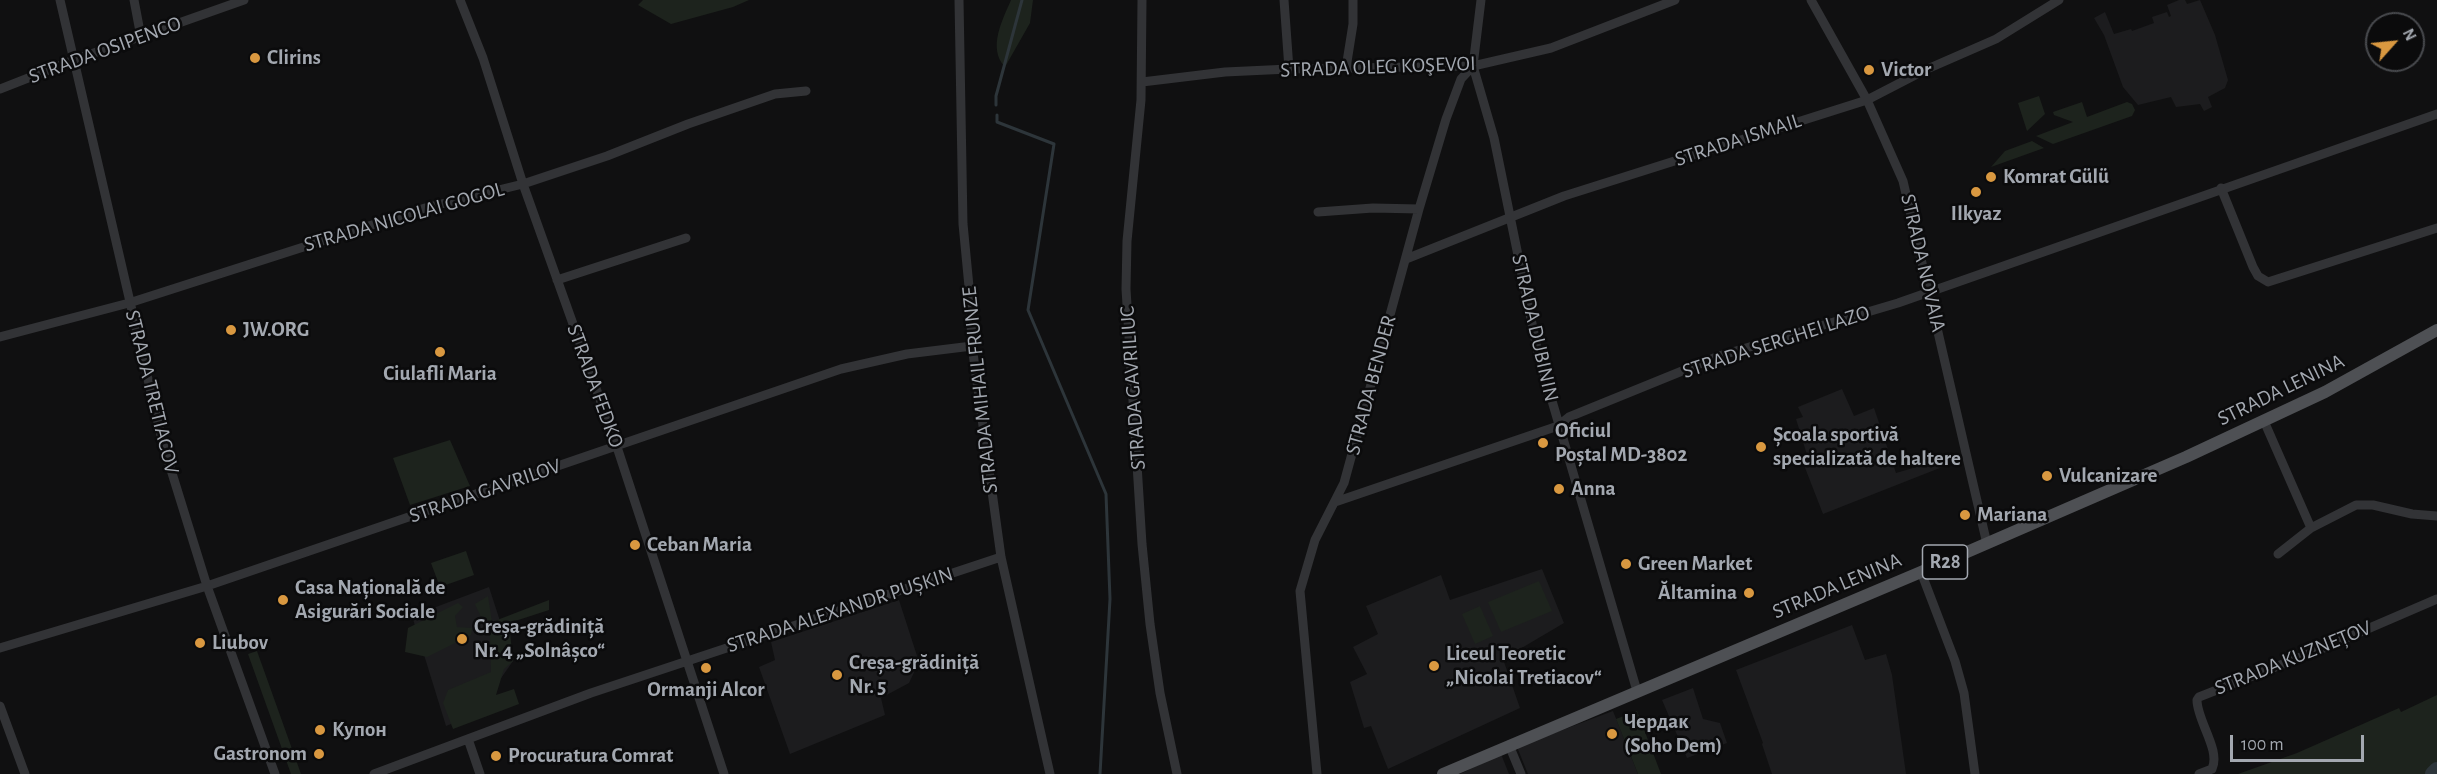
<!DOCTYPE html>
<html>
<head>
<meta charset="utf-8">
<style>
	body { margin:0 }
	#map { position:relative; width:2437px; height:774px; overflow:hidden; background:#101011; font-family:"Alegreya Sans",sans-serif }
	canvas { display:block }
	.north { position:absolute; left:2365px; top:12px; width:60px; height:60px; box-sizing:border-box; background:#0b0b0c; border:2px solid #484a4e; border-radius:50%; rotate:63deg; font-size:16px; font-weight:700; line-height:24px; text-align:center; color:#a3a8b0 }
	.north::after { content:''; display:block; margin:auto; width:21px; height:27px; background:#d99840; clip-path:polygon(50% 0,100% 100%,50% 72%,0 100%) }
	.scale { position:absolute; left:2230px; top:735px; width:134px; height:27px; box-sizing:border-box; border:3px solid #a3a8b0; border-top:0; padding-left:8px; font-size:18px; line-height:21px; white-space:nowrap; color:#a3a8b0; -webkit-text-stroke:4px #0b0b0c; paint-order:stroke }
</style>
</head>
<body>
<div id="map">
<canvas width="2437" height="774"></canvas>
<div class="north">N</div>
<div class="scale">100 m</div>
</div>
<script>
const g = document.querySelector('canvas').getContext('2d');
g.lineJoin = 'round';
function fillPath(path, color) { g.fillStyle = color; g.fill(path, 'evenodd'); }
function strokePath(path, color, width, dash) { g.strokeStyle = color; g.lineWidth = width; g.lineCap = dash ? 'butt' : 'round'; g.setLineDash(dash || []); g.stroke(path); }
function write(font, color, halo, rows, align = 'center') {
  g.font = font + ' "Alegreya Sans",sans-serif'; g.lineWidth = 5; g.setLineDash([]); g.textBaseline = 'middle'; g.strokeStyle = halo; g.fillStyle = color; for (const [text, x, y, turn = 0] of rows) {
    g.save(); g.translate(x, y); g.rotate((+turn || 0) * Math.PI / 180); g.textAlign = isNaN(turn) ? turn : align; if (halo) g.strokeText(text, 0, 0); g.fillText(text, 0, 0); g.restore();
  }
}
const built = new Path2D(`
	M2179,0H2185L2187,4L2200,0L2215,35L2228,80L2225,88L2208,97L2212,107L2204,111L2200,104L2176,107L2171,97L2138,105L2123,87L2104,35L2094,18L2105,12L2114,34L2131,29L2132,31L2154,23L2152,17L2167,12L2169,17L2171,16L2167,5Z
	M1842,389L1854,416L1874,408L1896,473L1954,456L1955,462L1823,514L1802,460L1808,458L1796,419L1803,417L1798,407Z
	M1542,569L1564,623L1503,659L1520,708L1388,769L1371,726L1364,728L1350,682L1367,674L1353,647L1378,634L1366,606L1441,575L1450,600Z
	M489,587L513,661L490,694L494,707L446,726L412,616Z
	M899,600L919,662L909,683L881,698L885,715L790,754L759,667L775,660L771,642Z
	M1852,625L1865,660L1886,654L1892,675L1906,774H1772L1762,744L1763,743L1736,670Z
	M1693,688L1703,719L1720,723L1727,743L1687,758L1662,700Z
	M1613,711L1638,774H1528L1517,747Z
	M1501,754L1509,774H1460Z`);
const green = new Path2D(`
	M643,0H749L733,7L671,24L638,5Z
	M1011,0H1033L1030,23L1005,67C987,48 1003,19 1011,0Z
	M2039,96L2045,114L2027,131L2018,103Z
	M2082,102L2087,117L2127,102L2132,104L2135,110L2132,116L2053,144L2036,136L2073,122L2054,115L2053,112Z
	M2032,141L2044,148L1991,167L2005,151Z
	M450,440L470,486L410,505L393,458Z
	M466,551L474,575L440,587L431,563Z
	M1539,581L1552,611L1501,632L1488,602Z
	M488,596L492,622L549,600V610L509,623L513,661L504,669L496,695L514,689L519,704L453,729L443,703L448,690L491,672L490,637L475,604Z
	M458,603L463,607L455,616L457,627L472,628L471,635L427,657L405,652L408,628Z
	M1480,606L1493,636L1475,644L1462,614Z
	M257,651L301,774H291L248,654Z
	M2437,695V774H2238L2297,753L2399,708L2401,712Z
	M1637,711L1661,774H1638L1616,719Z`);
const stream = new Path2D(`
	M996,105V96L1022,0
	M997,115V122L1054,144L1028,310L1106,494L1110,599L1100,774`);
const river = new Path2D(`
	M2433,774L2437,770`);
const minor = new Path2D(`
	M60,0L163,444L207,586L275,774
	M134,0L141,37
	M460,0L483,58L523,184L617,447L724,774
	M959,0L963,224L970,297L972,346L1001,557L1050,774
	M1142,0L1141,100L1127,241L1126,289L1142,544L1150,624L1160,693L1177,774
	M1284,0L1289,69
	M1811,0L1867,100L1903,181L1987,544
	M1473,66L1494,138L1538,353L1637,691
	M1346,68L1353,24V0
	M1142,82L1225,72L1289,69L1473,66L1551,48L1675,0
	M0,89L74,60L244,0
	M2221,188L2253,267L2258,276L2268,282L2437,228
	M1318,212L1373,208L1419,209
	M1406,259L1564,196L1867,100L1925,70L1996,39L2059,0
	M557,280L686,238
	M0,337L129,303L425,208L523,184L607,156L688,124L775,94L806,91
	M2264,421L2311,528
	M1335,502L1558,426L1569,417L1719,356L1898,303L2437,114
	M2278,554L2311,528L2356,505H2373L2412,514L2437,516
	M1921,572L1955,661L1964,693L1975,774
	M0,648L207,586L841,369L907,354L972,346
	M0,706L25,774
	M468,739L480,774
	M1509,745L1521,774
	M374,774L591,693L1001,557
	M1317,774L1300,591L1315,540L1344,483L1419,209L1446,119L1461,79L1473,66L1481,0
	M2199,774L2212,769C2221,750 2197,721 2197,700L2199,697L2321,649L2437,599`);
const major = new Path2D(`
	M1443,774L1921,572L2186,457L2325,392L2437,330`);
const markers = [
	[255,58,6,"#d99840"],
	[1869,70,6,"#d99840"],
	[1991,177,6,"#d99840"],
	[1976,192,6,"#d99840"],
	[231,330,6,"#d99840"],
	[440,352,6,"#d99840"],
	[1543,443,6,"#d99840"],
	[1761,447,6,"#d99840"],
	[2047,476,6,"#d99840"],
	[1559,489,6,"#d99840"],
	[1965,515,6,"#d99840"],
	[635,545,6,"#d99840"],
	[1626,564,6,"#d99840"],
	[1749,593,6,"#d99840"],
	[283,600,6,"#d99840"],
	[462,639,6,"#d99840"],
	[200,643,6,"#d99840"],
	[1434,666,6,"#d99840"],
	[706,668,6,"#d99840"],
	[837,675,6,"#d99840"],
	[320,730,6,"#d99840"],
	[1612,734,6,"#d99840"],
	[319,754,6,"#d99840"],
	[496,756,6,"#d99840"]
];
const shields = [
	[1945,562,45]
];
const shieldNames = [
	["R28",1945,562]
];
const streetNames = [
	["STRADA OSIPENCO",105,50,-20],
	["STRADA OLEG KOŞEVOI",1378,67,-2],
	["STRADA ISMAIL",1738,140,-18],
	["STRADA NICOLAI GOGOL",404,217,-16],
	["STRADA NOVAIA",1923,263,77],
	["STRADA DUBININ",1535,328,77],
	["STRADA SERGHEI LAZO",1776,342,-18],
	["STRADA BENDER",1371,385,-75],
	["STRADA FEDKO",595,386,70],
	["STRADA GAVRILIUC",1133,388,-94],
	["STRADA MIHAIL FRUNZE",980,390,-96],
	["STRADA LENINA",2281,390,-26],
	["STRADA TRETIACOV",152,392,76],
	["STRADA GAVRILOV",485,491,-19],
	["STRADA LENINA",1837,586,-23],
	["STRADA ALEXANDR PUȘKIN",840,610,-18],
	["STRADA KUZNEȚOV",2293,658,-22]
];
const poiNames = [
	["Clirins",267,58],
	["Victor",1881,70],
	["Komrat Gülü",2003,177],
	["Ilkyaz",1976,214,"center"],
	["JW.ORG",243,330],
	["Ciulafli Maria",440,374,"center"],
	["Oficiul",1555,431],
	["Poștal MD-3802",1555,455],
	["Școala sportivă",1773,435],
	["specializată de haltere",1773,459],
	["Vulcanizare",2059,476],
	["Anna",1571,489],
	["Mariana",1977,515],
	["Ceban Maria",647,545],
	["Green Market",1638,564],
	["Casa Națională de",295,588],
	["Asigurări Sociale",295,612],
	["Ăltamina",1737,593,"right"],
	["Creșa-grădiniță",474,627],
	["Nr. 4 „Solnâșco“",474,651],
	["Liubov",212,643],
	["Liceul Teoretic",1446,654],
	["„Nicolai Tretiacov“",1446,678],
	["Creșa-grădiniță",849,663],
	["Nr. 5",849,687],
	["Ormanji Alcor",706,690,"center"],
	["Чердак",1624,722],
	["(Soho Dem)",1624,746],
	["Купон",332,730],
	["Gastronom",307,754,"right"],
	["Procuratura Comrat",508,756]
];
fillPath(built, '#1c1c1e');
fillPath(green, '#1d231d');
strokePath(stream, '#2d353a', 3);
strokePath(river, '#2d353a', 16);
strokePath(minor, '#323336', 9);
strokePath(major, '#4e5054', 12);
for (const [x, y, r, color] of markers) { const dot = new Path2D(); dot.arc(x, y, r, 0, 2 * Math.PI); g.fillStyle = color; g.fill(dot); strokePath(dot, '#0b0b0c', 2); }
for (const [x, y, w] of shields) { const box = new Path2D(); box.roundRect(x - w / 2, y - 17, w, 34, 4.5); g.fillStyle = '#0b0b0c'; g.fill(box); strokePath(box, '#a3a8b0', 1.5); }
write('bold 20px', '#a3a8b0', null, shieldNames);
write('21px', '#a3a8b0', '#0b0b0c', streetNames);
write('bold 21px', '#a3a8b0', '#0b0b0c', poiNames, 'left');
</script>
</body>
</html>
